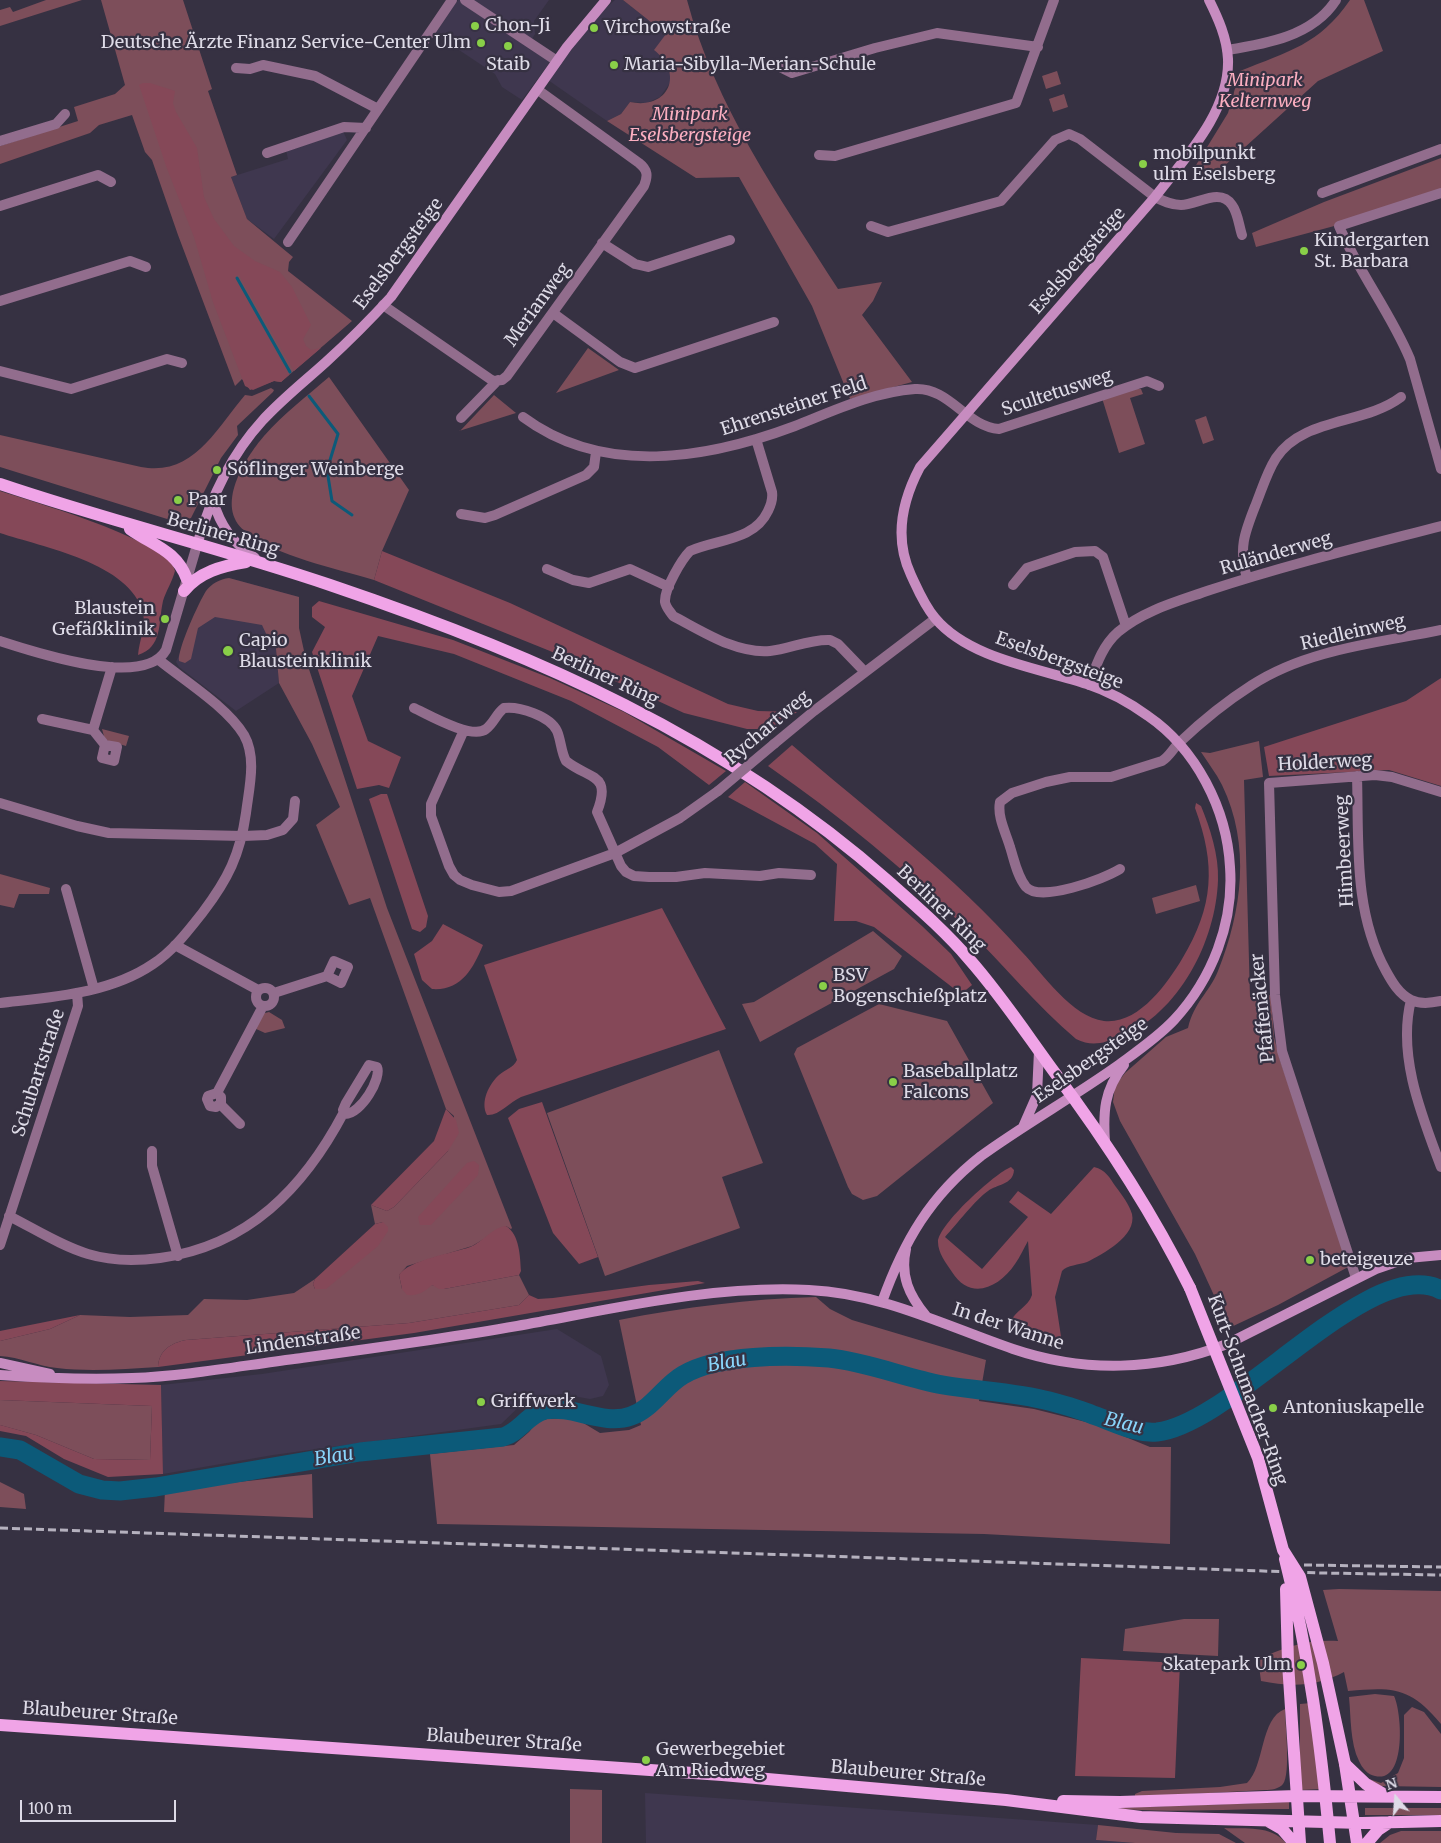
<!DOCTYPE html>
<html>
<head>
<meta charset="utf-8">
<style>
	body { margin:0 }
	#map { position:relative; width:1441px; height:1843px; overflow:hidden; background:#363142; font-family:Merriweather,serif }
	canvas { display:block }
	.north { position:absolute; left:1371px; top:1773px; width:50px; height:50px; -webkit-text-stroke:4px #363142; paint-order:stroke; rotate:342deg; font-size:14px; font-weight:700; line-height:20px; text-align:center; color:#dedbe7 }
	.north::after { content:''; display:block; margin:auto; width:18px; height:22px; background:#dedbe7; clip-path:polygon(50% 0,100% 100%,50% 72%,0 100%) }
	.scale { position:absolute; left:20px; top:1800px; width:156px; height:22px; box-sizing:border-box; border:2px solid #dedbe7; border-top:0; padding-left:6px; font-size:15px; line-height:18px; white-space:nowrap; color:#dedbe7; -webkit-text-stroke:4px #363142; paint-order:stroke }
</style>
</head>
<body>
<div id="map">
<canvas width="1441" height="1843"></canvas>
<div class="north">N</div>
<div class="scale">100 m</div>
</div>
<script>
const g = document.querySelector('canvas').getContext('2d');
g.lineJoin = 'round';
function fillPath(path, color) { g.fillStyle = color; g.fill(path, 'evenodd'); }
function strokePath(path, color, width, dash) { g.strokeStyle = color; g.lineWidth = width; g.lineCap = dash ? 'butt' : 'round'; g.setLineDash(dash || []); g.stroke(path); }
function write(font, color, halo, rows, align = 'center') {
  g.font = font + ' Merriweather,serif'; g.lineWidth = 4.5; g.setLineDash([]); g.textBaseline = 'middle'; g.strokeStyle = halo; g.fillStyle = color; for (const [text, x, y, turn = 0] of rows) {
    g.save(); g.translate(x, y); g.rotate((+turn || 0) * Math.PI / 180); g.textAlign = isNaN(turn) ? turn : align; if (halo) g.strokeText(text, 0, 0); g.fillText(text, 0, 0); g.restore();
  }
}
const built = new Path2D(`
	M458,0H549L534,21L535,34L532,39L556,54L522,100L502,87L495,74L435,34Z
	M615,0H623L666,34L659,54L665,60L671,77L670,83L660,97L647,103L630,102L621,114L607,121L548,80L601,12Z
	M343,131L347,140L274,239L247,219L231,177L288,159L286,150Z
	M229,578L299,597L275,638L279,683L236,711L179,667L176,662L206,591L217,582Z
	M557,1329L601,1356L609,1385L603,1396L590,1399L561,1394L523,1403L501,1424L273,1455L163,1474L161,1385L262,1374Z
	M645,1793L1098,1825L1096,1840L1135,1843H646Z`);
const green = new Path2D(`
	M46,0H82L0,26V10L10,7L13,12Z
	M101,0H183L212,89L208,91L237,175L231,177L247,219L293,257L289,262L288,271L352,321L281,382L274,381L250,390L242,379L235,386L178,235L152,160L145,152L132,115L99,125L90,133L0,164V146L78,121L74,107L115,94L125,85Z
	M623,0H687C715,106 780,198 838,289L882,282L873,301L862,315L912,382L850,399L812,306L739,177L696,178L607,121L621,114L630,102C668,110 685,74 654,50L666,34Z
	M1350,0H1364L1383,51L1318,81L1212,177L1193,170L1228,113L1240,71C1289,51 1319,45 1350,0Z
	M1057,71L1061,84L1046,89L1042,76Z
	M1064,94L1068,107L1053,112L1049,99Z
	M1441,158V191L1338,225L1256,247L1252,233L1324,202Z
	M588,348L619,370L556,393Z
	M329,377L409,490L382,551L374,580C335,568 277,557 245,531C214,507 245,458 264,436C283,414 307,396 329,377Z
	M271,388L274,390L273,392L237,426L238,435L221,458L191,518L180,523L0,467V435L141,467C193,477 216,429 245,395L252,396Z
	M1132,389H1141L1143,394L1130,398L1145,444L1119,453L1102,398Z
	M494,395L516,413L459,431H460Z
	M1206,416L1214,440L1203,444L1195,420Z
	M229,578L299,597V628L306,660L387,908L512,1228L511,1229L506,1226L472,1246L407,1266L399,1275L402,1289L432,1285L444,1289L519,1275L529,1295L519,1305L409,1323L186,1340C171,1343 159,1350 158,1367C125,1369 90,1372 57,1368C37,1366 20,1357 0,1356V1341L50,1329L80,1315L130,1317L188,1315L204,1299L247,1300L294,1293L315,1279L313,1284L315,1289L383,1222L375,1224L371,1205L387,1211L394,1207L448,1151L454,1116L446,1109L370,898L349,905L316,825L340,807L312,744L279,683L275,638L269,640L262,625L215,617L198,628L191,659L185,663L179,661C177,650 199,602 206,591C211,584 220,579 229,578Z
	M102,729L129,736L126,746L105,740Z
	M1259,741L1263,777L1244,780L1250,997L1271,995L1274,1037L1280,1060L1350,1266L1278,1305L1229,1328L1195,1254L1120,1121L1113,1102L1115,1086L1125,1073L1166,1037L1188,1028C1194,1002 1209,993 1218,971C1242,911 1251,845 1222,785C1216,773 1208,763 1201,752L1210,753Z
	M0,874L50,888L49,894H19L14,908L0,905Z
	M1196,885L1200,901L1156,914L1152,898Z
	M873,931L902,956L894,969L760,1042L742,1004L754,1002Z
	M879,1004L947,1021L993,1103L877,1196L863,1200L852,1194L848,1187L794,1054L797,1048Z
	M269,1012L282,1020L285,1028L265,1033L254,1028L261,1014Z
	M719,1050L763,1163L722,1177L740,1228L605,1276L547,1113Z
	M816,1297L830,1309L852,1320L986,1360L979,1401L1034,1409L1094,1424L1150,1447H1171L1170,1544L984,1534L437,1524L430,1454L514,1445L529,1432L537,1422L547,1419L566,1418L580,1421L600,1433L629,1430L641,1425L619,1320C685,1307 749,1299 816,1297Z
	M0,1400L152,1406L150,1460L94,1459L36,1435L0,1425Z
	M312,1474L313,1518L164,1512L165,1490Z
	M0,1482L24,1494L26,1509L0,1507Z
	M1339,1589L1441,1591V1724C1410,1687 1394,1687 1348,1691L1344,1672C1316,1687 1291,1687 1261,1681L1258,1659C1285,1647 1309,1639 1338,1641L1323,1590Z
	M1184,1619H1219L1218,1656L1123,1651L1125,1629Z
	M1375,1694L1394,1696C1402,1712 1407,1784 1375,1776C1368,1775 1362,1768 1359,1761C1350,1743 1351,1717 1349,1697Z
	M1311,1703L1322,1789L1300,1790V1704Z
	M1412,1707L1424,1712L1441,1734V1787L1381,1786L1369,1779L1381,1783L1398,1773L1404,1758V1715Z
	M1285,1709C1285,1723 1291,1774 1283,1784C1279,1789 1271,1790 1265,1790L1135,1797V1794L1142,1791L1220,1787L1247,1783C1265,1766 1260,1718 1285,1709Z
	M570,1789L602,1790V1843H570Z
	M1289,1802V1809C1229,1808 1170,1814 1111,1808Z
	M1365,1808H1441V1815H1365Z
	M1098,1825L1176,1833L1219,1834L1236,1843H1135L1096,1840Z
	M1224,1828C1245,1829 1271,1825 1286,1843H1245Z
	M1401,1831H1441V1843H1380L1390,1835Z`);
const forest = new Path2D(`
	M143,83H150L175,91L173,103L176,112L197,148L204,197L214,219L234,246L255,261L280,272L292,287L311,325L303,339L306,346L311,350L321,348L294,371L239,275L235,276L289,375L281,382L274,381L253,390L245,386L213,302L194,237L166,166L139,85Z
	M0,491C30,501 171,541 175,571C172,582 166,591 163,601C158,623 163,647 138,655C139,641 146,627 143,613C131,563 42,547 0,533Z
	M382,551L510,603L728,704L758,711L797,712L779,726L763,729H747L684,713L550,651L374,580Z
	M319,601L453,640L550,678L624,712L726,771L709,785L658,747L571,701L454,654L378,636L352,696L368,741L401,757L389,788L379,785L357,789L312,652L325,627L312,617V607Z
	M1441,678V786L1389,770L1269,776L1264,747L1406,701Z
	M792,745C870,812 954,875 1022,952C1043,974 1072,1017 1104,1021C1138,1025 1167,984 1182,959C1214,906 1216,865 1195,808L1196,803L1201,806C1210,828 1219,855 1218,880C1216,941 1179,1014 1120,1037C1104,1043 1092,1047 1076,1039C1037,1006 1004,965 967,929C905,870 839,815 768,766Z
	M745,782L817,833L922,926L951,954L972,985L961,994L874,927L856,921H834L837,864L815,844L728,797Z
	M381,794H387L428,916L426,927L420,932L412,929L369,799Z
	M662,908L726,1029L521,1097C510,1102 499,1116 487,1115C480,1102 489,1084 499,1075C506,1069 513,1068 517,1060L484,965Z
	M443,924L483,945C473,969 461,991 432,989L422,980L414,954L432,941Z
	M542,1102L598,1257L579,1264L553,1233L508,1118L519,1109Z
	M446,1109L456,1120L459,1133L448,1151L394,1207L387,1211L371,1205L434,1141Z
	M474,1161L479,1165L478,1175L431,1225H420L418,1217L467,1163Z
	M1011,1167L1014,1170C1013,1185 997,1184 988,1191C976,1199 956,1225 945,1237L982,1269L1028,1217L1009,1202L1018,1191L1051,1214L1094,1167C1106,1170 1109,1177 1116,1187C1122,1195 1129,1204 1132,1214C1137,1236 1103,1254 1087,1262C1079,1265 1067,1265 1062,1271L1055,1297L1062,1343L1021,1334L1011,1321C1015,1311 1028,1307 1032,1295L1028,1241C1024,1248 1020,1257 1015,1264C999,1288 970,1301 952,1272C946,1263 938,1253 938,1242C938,1225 995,1173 1011,1167Z
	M383,1222L388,1227V1231L378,1246L326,1289H315L313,1284L315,1279L375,1224Z
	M506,1226C520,1235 520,1257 521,1271L519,1275L444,1289H439L432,1285C424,1292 418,1296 407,1295L402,1289L399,1275C408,1260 453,1253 470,1247C483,1242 493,1227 506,1226Z
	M698,1281L705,1283L414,1333L158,1367C159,1350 171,1343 186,1340L409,1323L519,1305L529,1295L538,1299L553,1298L649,1285Z
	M80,1315L50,1329L0,1341V1331Z
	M0,1381L161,1385L163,1474L108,1477L64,1459L26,1436L0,1431V1425L4,1426L36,1435L94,1459L150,1460L152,1406L0,1400Z
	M1081,1658L1180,1663L1175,1778L1075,1776Z`);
const stream = new Path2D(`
	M237,278L290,372
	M309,396L338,434L327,470L332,501L352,515`);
const river = new Path2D(`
	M0,1447L20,1450L79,1484L102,1490L120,1491L156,1487L360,1452L503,1437C520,1432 528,1414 545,1410C573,1405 603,1426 631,1416C652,1409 664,1386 683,1375C718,1354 788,1355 829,1358C868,1362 905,1378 943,1385C978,1391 1015,1392 1049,1401C1064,1405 1079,1409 1093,1415C1114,1422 1134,1434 1157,1432C1235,1423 1370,1253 1441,1290`);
const street = new Path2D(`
	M465,0L557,61
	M1227,50C1266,44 1313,36 1336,0
	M780,67L792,73L875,48L937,33L1038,47
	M236,68L250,69L263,65L315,76L378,109
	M0,141L56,124L65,114
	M267,153L344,127L366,128
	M819,155L835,156L1016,103L1054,0
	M1322,193L1441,149
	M1441,193L1339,226C1359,273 1391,313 1410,359L1441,469
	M0,206L98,175L111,182
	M871,226L888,232L1001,201L1055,140L1069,134L1080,139L1155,197C1163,201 1171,205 1181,205C1197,205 1220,187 1232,205C1238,213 1239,226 1242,235
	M288,242L452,0
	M602,243L635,264L648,267L730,240
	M0,301L130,261L146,267
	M383,305L493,381L502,380L507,376L644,186C648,176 648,170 639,163L538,90
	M553,313L620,362L635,368L774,322
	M0,371L71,389L167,359L182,363
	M523,417C604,477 707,459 795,426C833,411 873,392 915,389C949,387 967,427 999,429L1147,381L1159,386
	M461,418L498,380
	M756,439L772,492C773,499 771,505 768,511C754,541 717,539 690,551C682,559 664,589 665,602C666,608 670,611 673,616C702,631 736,654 770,651C790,649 809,639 830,640L838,644L865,672
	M461,514L485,518L495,515L586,475L594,467L596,452
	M547,569L573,580L589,583L630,569L669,587
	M1247,578C1238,548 1245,532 1256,504C1262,489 1267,472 1276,458C1303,417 1364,425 1401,397
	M1013,585L1027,568L1075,552L1095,551L1103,557L1126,626
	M0,641C34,652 144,689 166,650L197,545
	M1089,685C1096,666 1102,646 1118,632C1144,610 1179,601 1210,590C1286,565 1364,546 1441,526
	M414,708C429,715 472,740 486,729C494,723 496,714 504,708C519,706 550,716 557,731C561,740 561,752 566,761C590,780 612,773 597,812L621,866L626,872L634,876L649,877H676L705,873L760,876L779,873L811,875
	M42,719L93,730
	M464,730L431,804V816L449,866L454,875L460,880L472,885L499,892L511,891L615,853L680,818L718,791
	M774,744L814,711L935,619
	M105,745L102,758L114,761L117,747L105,745L93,730L112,667
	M1357,776C1359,842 1353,911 1386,971C1392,982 1399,994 1411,1000C1419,1004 1432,1003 1441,1001
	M0,803L77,826L109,833L243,836L267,835L283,830L293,819L295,801
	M1120,869C1104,879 1040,903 1026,887C1017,876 1014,859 1010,847C1006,833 997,817 1000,802L1012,793L1046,782L1070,777H1111L1162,761C1170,756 1173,748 1180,742C1201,722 1227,701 1252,685C1307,649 1378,643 1441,630
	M66,889L94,989
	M175,945L258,990
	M256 997a9 9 0 1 1 18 0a9 9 0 1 1-18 0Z
	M274,993L327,976L341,983L348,967L334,961L327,976
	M1411,1000C1397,1056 1422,1116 1441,1167
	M0,1003C51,997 109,994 153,964C173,951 188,931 203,912C228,879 240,855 246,813C249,788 257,758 244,735C227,707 185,681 159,660
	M369,1065L377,1067C382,1078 361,1114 345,1114L343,1110L346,1103Z
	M217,1093L221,1097V1103L216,1107L210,1106L207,1099L208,1096L217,1093L263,1006
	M220,1104L240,1124
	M152,1151V1166L178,1256
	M9,1216C35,1229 61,1246 88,1254C111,1261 137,1261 160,1258C248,1246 304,1188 344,1112
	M0,1245L78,1006L77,993
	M1356,1278L1282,1051L1275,995L1269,783L1375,775L1392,777L1441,792`);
const secondary = new Path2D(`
	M213,500C220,526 233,543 255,558
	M197,545C210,500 230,456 262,421C281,400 305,381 326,362C349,341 370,320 391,297L567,47L606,0
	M1023,1127L1037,1095L1039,1051
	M1105,1142C1103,1112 1104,1090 1124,1065
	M906,1249C900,1276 909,1295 926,1316
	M882,1302C904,1241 930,1196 981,1156C1025,1124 1072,1098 1117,1066C1136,1052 1157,1038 1174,1020C1212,979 1234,923 1230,867C1227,809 1196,749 1148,716C1130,703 1108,691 1087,684C1039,668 969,659 935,618C924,605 918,590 911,575C894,539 902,501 920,467L1155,197C1185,158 1230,111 1228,59C1227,38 1218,18 1209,0
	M0,1363L50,1374
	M0,1375C43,1378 88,1380 132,1378C186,1376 240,1366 294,1359C368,1349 443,1339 517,1326C613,1309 711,1285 809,1290C881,1293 946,1326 1013,1349C1084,1373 1158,1371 1227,1344L1376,1269L1408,1258L1441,1255`);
const primary = new Path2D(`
	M0,484C109,521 221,548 330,585C534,654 725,737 888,881C916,906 945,931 969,959C1001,995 1027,1035 1055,1073C1106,1141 1152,1212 1190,1288
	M130,529C154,546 176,550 187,579
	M184,591C199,572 222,566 246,562
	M1288,1663L1300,1843
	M0,1725L722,1775L1006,1800L1141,1817L1362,1823L1441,1821
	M1345,1764L1357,1843
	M1345,1764L1366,1784L1387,1796
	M1063,1801L1120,1802L1296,1796L1441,1797
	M1268,1821L1282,1829L1294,1843
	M1367,1843L1378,1830L1390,1822`);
const rail = new Path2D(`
	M0,1528L1322,1573L1441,1575
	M1304,1565L1441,1567`);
const streetBridge = new Path2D(`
	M718,791L774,744`);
const primaryBridge = new Path2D(`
	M1190,1288L1258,1458L1283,1550L1300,1577L1323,1663L1345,1764
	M1285,1559C1309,1653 1321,1747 1330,1843
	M1286,1589L1288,1663`);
const markers = [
	[475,26,5,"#89cf48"],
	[594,28,5,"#89cf48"],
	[481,43,5,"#89cf48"],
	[508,46,5,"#89cf48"],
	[614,65,5,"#89cf48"],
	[1143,164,5,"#89cf48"],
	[1304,251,5,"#89cf48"],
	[217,470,5,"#89cf48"],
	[178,500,5,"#89cf48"],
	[165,619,5,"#89cf48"],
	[228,651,6,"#89cf48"],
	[823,986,5,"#89cf48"],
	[893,1082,5,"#89cf48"],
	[1310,1260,5,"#89cf48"],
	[481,1402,5,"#89cf48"],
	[1273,1408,5,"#89cf48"],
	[1301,1665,5,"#89cf48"],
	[646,1760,5,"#89cf48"]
];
const poiNames = [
	["Chon-Ji",485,26],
	["Virchowstraße",604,28],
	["Deutsche Ärzte Finanz Service-Center Ulm",471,43,"right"],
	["Staib",508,65,"center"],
	["Maria-Sibylla-Merian-Schule",624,65],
	["mobilpunkt",1153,154],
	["ulm Eselsberg",1153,175],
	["Kindergarten",1314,241],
	["St. Barbara",1314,262],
	["Söflinger Weinberge",227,470],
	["Paar",188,500],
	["Blaustein",155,609,"right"],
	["Gefäßklinik",155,630,"right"],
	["Capio",239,641],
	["Blausteinklinik",239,662],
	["BSV",833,976],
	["Bogenschießplatz",833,997],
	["Baseballplatz",903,1072],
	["Falcons",903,1093],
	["beteigeuze",1320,1260],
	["Griffwerk",491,1402],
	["Antoniuskapelle",1283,1408],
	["Skatepark Ulm",1291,1665,"right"],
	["Gewerbegebiet",656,1750],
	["Am Riedweg",656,1771]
];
const parkNames = [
	["Minipark",1265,81],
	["Kelternweg",1265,102],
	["Minipark",690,115],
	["Eselsbergsteige",690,136]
];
const streetNames = [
	["Eselsbergsteige",399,254,-53],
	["Eselsbergsteige",1078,261,-49],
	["Merianweg",538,305,-54],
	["Scultetusweg",1057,393,-18],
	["Ehrensteiner Feld",794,407,-18],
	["Berliner Ring",223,535,16],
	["Ruländerweg",1276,554,-16],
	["Riedleinweg",1353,633,-13],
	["Eselsbergsteige",1059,661,20],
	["Berliner Ring",605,677,25],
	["Rychartweg",768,728,-40],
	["Holderweg",1325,763,-3],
	["Himbeerweg",1345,851,-93],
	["Berliner Ring",941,909,44],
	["Pfaffenäcker",1263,1008,-96],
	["Eselsbergsteige",1091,1061,-35],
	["Schubartstraße",39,1073,-72],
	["In der Wanne",1008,1327,18],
	["Lindenstraße",303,1341,-8],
	["Kurt-Schumacher-Ring",1247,1390,70],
	["Blaubeurer Straße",100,1714,4],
	["Blaubeurer Straße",504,1741,4],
	["Blaubeurer Straße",908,1774,5]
];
const waterNames = [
	["Blau",727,1363,-10],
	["Blau",1124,1424,14],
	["Blau",334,1457,-9]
];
fillPath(built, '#3f374f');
fillPath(green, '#7d4e5a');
fillPath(forest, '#854858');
strokePath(stream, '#0c5a79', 3);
strokePath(river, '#0c5a79', 19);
strokePath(street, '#926d8d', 10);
strokePath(secondary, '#c78cc0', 10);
strokePath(primary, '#f0a4e7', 12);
strokePath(rail, '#b5b1be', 3, [8, 4]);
strokePath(streetBridge, '#926d8d', 10);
strokePath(primaryBridge, '#f0a4e7', 12);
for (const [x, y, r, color] of markers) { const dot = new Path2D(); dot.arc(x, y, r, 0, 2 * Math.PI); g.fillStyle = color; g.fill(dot); strokePath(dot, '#363142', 2); }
write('18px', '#dedbe7', '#363142', poiNames, 'left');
write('italic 18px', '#fbaec0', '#363142', parkNames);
write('18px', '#dedbe7', '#363142', streetNames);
write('italic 19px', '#89d5fb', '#363142', waterNames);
</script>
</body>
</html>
